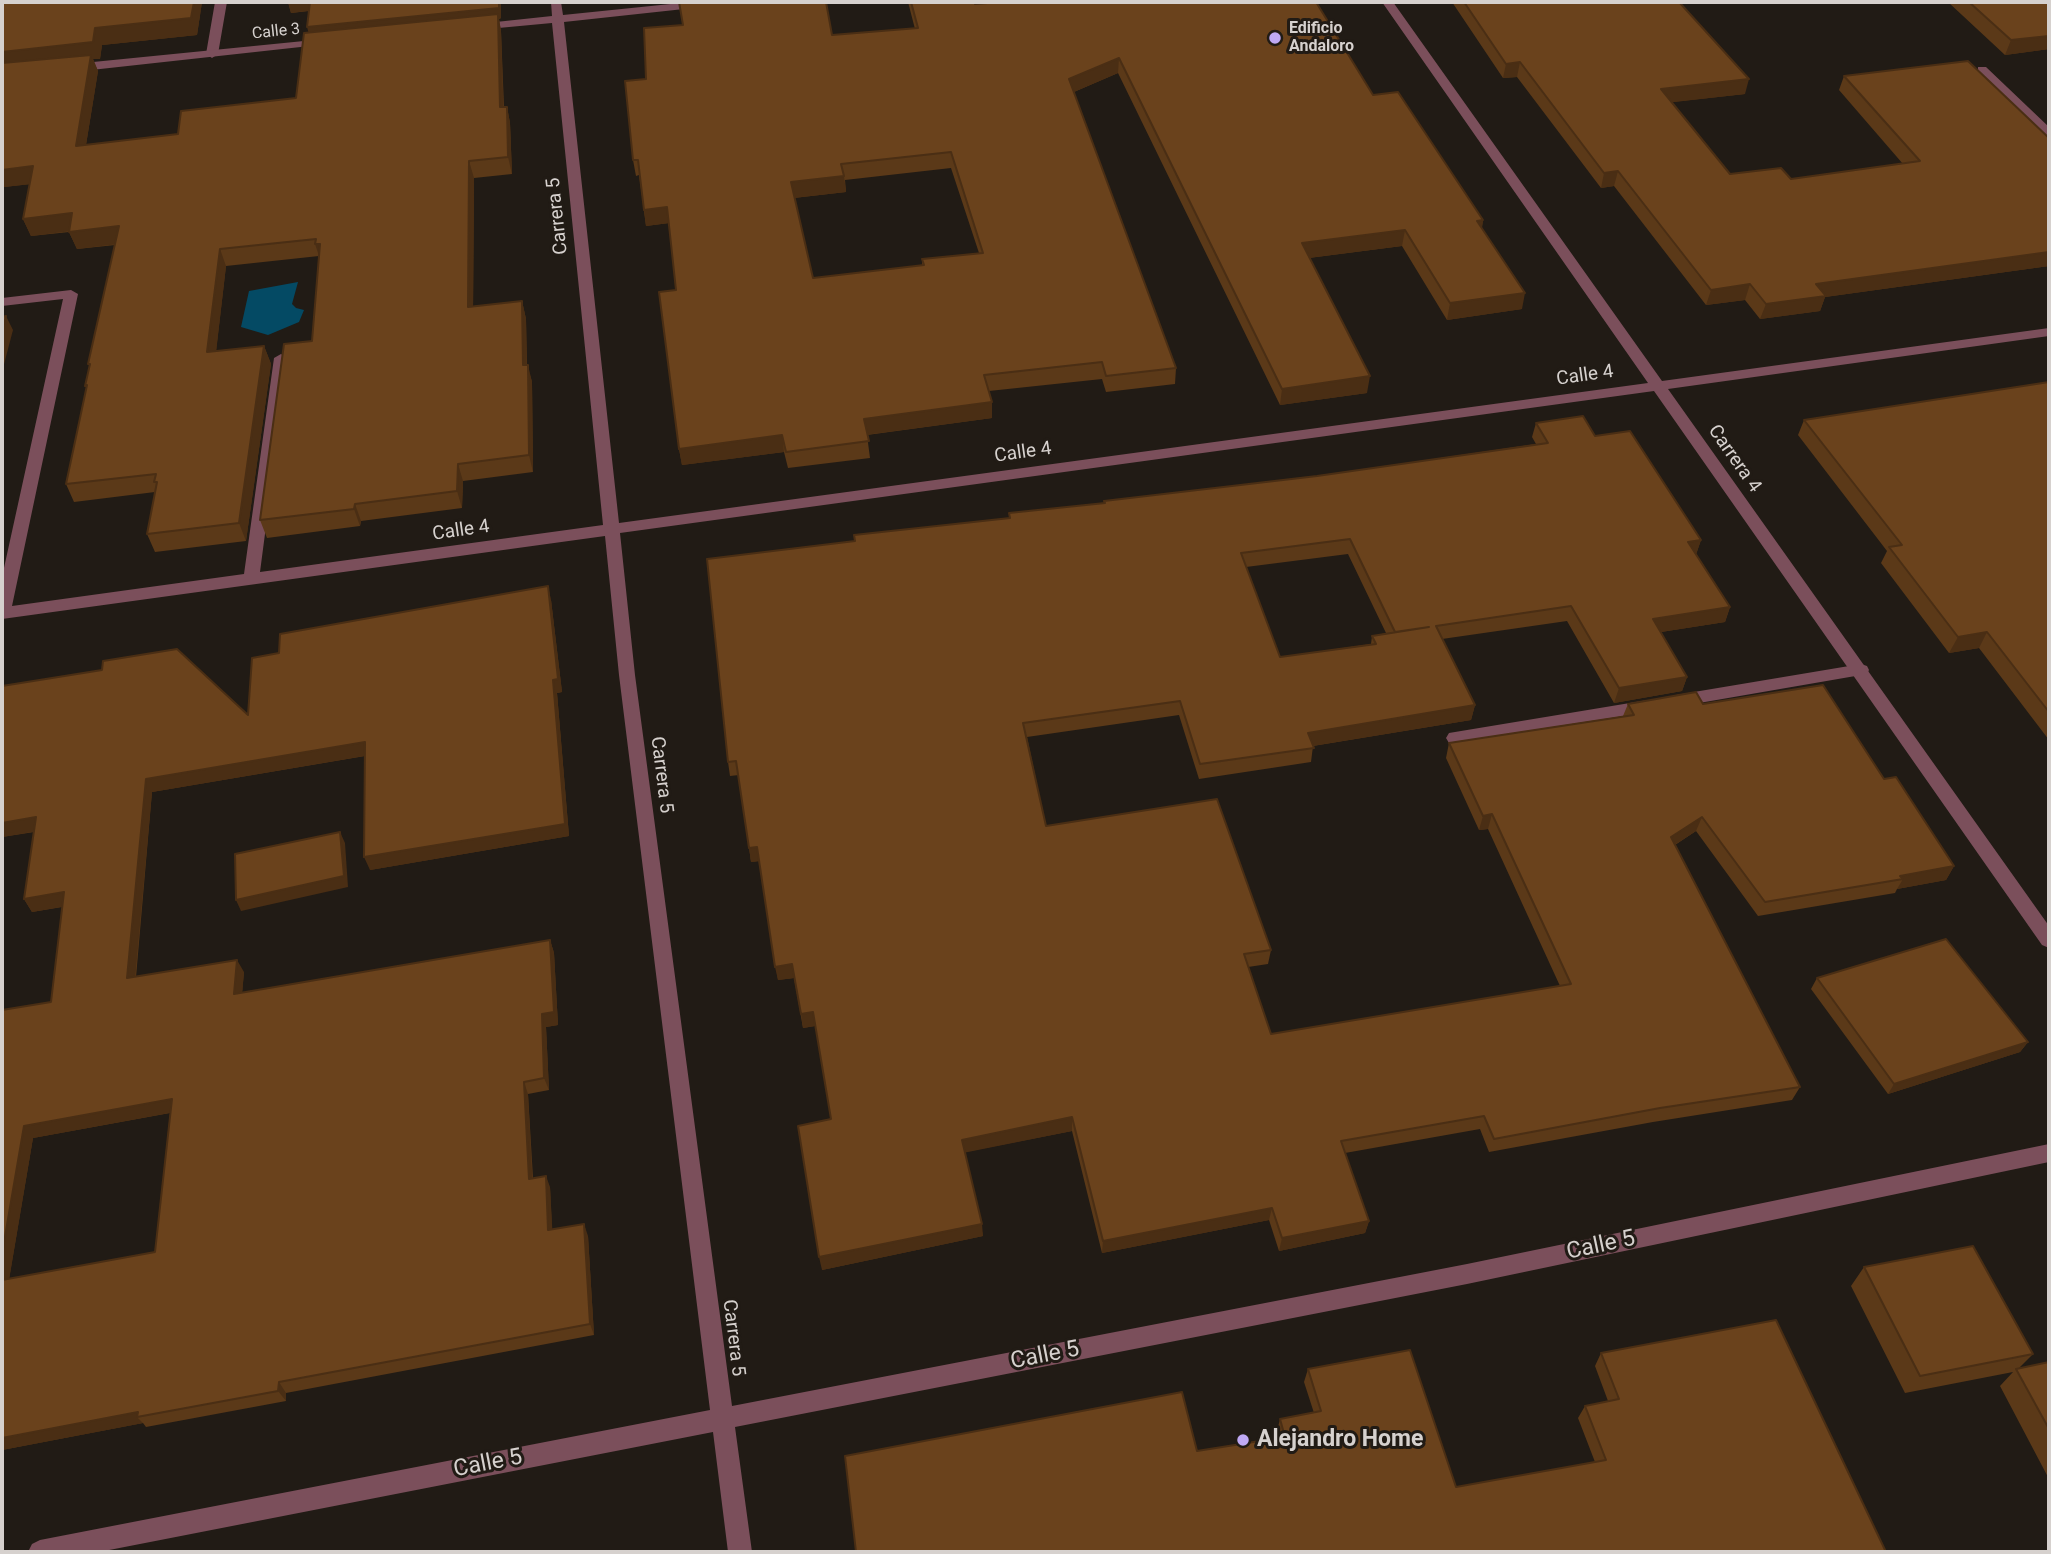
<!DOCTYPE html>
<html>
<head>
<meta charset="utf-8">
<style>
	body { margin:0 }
	#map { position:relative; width:2051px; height:1554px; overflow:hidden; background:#211b15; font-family:Roboto,sans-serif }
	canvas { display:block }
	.frame { position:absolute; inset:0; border:4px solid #d6d1ce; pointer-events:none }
</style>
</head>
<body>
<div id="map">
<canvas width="2051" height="1554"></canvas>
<div class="frame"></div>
</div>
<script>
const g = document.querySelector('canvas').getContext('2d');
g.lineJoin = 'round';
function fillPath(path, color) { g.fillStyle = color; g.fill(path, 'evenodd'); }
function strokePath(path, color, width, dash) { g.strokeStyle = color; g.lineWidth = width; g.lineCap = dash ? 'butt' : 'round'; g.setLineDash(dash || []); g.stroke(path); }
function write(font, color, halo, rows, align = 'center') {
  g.font = font + ' Roboto,sans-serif'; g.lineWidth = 6; g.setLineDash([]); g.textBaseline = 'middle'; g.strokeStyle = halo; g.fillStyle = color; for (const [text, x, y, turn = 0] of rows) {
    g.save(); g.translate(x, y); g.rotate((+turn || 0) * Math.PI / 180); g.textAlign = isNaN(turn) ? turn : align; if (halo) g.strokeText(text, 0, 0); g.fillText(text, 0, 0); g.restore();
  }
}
const water = new Path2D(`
	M298,282L292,304L296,308L304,310L299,322L268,335L241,327L249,291Z`);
const service = new Path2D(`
	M215,2H227L218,54L212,58L206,54Z
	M1978,67H1986L2049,127V138L2045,137L1978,73Z
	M1861,664L1867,666L1869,670L1867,674L1676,707L1668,701L1676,695Z
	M1648,700L1656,706L1648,712L1455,744L1449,743L1446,738L1449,733L1455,732Z`);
const minor = new Path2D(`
	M551,2H561L563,15L690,2H727L721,5L564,22L619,523L1648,383L1382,2H1393L1662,381L2049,328V336L1668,389L2049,926V948L2042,945L1654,391L620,533L635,675L732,1406L1467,1264L2049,1144V1162L1467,1284L735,1427L752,1552H728L713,1432L99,1552H28L32,1544L40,1540L710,1410L619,675L605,536L2,619V577L63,299L2,306V298L71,290L78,294L12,606L244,574L274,358L281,354L288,358L260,572L603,525L552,23L477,30L471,27L477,24L552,16Z
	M324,39L328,40V44L73,72L67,68L73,64Z`);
const wall = new Path2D(`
	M2,2H202L197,35L102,45L100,59H93L98,71L86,145L178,134L296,98L309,33V11L291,13L288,2H501V18L499,19L501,31L504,107H507L510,123L512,174L474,178L473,307L522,301L526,319L527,365L532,382L533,472L463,481L462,508L361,521L360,526L267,538L260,520L312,341L319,256L226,266L216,351L264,346L271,364L246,541L155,552L147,534L155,492L74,502L66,484L87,389L90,367L88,364L115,245L77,249L69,232L31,236L23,219L30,184L4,187Z
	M679,2L832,35L915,29L908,2H974L975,4L1373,95L1483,220L1482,228L1522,309L1447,320L1402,246L1309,258L1367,393L1280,405L1118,73L1074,92L1176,368L1175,384L1106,392L1102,379L989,391L992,418L867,435L870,458L788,468L784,452L682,465L679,449L676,290L669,223L646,226L639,175L636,176L633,160L646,79L683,25ZM951,168L979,253L922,259V265L813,278L794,198L846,192L845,180Z
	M1452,2H1679L1745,94L1672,102L1730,174L1791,179L1903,164L1839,90L1844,76L2049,138V266L1825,297L1820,311L1760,319L1745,300L1706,305L1614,186L1601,188L1517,77L1503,78Z
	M1948,2H2049V49L2005,55Z
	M2049,382V740L1979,648L1949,653L1881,563L1887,551L1798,435L1804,420Z
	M1536,423L1595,436L1701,540L1696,554L1730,607L1725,622L1661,632L1687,677L1682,691L1614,703L1567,621L1442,639L1475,705L1471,720L1313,746L1311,762L1199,779L1179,715L1027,737L1046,826L1271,950L1268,964L1248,967L1271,1034L1560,986L1488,829L1479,830L1446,758L1449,743L1623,716L1628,704H1703L1884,779L1954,866L1946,880L1897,889L1895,893L1758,916L1696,831L1675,845L1800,1087L1792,1100L1653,1122L1489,1152L1480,1129L1345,1153L1369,1221L1365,1233L1279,1251L1269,1220L1102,1253L1072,1131L965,1152L983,1236L822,1270L831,1119L815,1026L803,1028L794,978L778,980L759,861L751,862L739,775L730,776L728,762L855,541L1009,518V513L1104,503V501L1317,476L1536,444L1532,437ZM1348,554L1386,633L1372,636L1371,644L1280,657L1246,567Z
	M551,600L562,692L557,693L569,836L370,870L365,756L152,792L136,977L244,972L242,993L550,940L554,953L558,1025L546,1027L549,1090L528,1094L533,1178L550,1187L552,1230L588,1236L594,1335L286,1393V1401L146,1427L143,1423L2,1450V1010L51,1002L62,907L32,912L24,899L34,832L2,837V686L248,715L279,653ZM170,1113L155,1252L9,1279L33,1138Z
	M1817,978L2028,1042L2020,1052L1888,1094L1811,989Z
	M1864,1267L2033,1354L2019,1368L2049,1362V1479L2000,1386L2013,1372L1905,1393L1851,1286Z
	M1601,1353L1886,1552L1197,1451L1279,1438L1277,1431L1280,1419L1314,1413L1304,1382L1308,1369L1456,1487L1595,1462L1578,1418L1585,1406L1608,1401L1595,1366Z`);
const shadedWall = new Path2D(`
	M194,2H202L197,35L102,45L100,59H93L98,71L83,163L2,69V52L95,28Z
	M288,2H311L314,10L291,13Z
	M501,2V18L499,19L501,31L504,124L310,38L307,27Z
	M2049,36V49L2005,55L2011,40Z
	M1119,58L1118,73L1069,94V79Z
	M1520,62L1517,77L1503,78L1506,64Z
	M1749,79L1745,94L1657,104L1661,89Z
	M507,107L510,123L512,174L508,157Z
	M469,161L474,178L473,324L468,307Z
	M33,166L41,183L4,187L2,182V170Z
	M1618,171L1614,186L1601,188L1604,173Z
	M844,176L846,192L793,198L791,182Z
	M667,207L669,223L646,226L644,210Z
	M72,213L80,230L31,236L23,219Z
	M1483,220L1480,236L1477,221Z
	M119,226L126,243L77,249L69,232Z
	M1405,230L1402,246L1300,259L1302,243Z
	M315,244H320L321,262Z
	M220,249L226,266L214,370L207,352Z
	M2049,252V266L1825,297L1820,311L1760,319L1766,304L1816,284Z
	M1750,284L1745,300L1706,305L1711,290Z
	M1525,293L1522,309L1447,320L1450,303Z
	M522,301L526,319L527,383L523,365Z
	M6,316L13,330L2,372V331Z
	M264,346L271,364L246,541L239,523Z
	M528,365L532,382L533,472L529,455Z
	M1370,376L1367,393L1280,405L1282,389Z
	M992,402V418L865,435L864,419Z
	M782,435L784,452L682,465L679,449Z
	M458,464L463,481L462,508L457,491Z
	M355,504L361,521L360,526L354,509Z
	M1701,540L1696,555L1688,542Z
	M548,586L551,600L562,692L557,693L569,836L370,870L364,857L553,680Z
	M1730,607L1725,622L1648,634L1653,619Z
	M1987,632L1979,648L1949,653L1958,637Z
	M1687,677L1682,691L1614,703L1619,688Z
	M1475,705L1471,720L1306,747L1308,733Z
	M365,742L370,755L152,792L134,991L127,978L146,779Z
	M1492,814L1488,829L1479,830L1483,816Z
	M36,817L44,830L2,837V823Z
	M1702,817L1696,831L1665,851L1671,837Z
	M340,832L345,843L348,887L241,911L236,900Z
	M757,847L760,861L751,862L749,848Z
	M1954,866L1946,880L1897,889L1903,879L1900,876Z
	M64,892L72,905L32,912L24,899Z
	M550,940L554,953L558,1025L546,1027L549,1090L544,1078L542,1014Z
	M237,960L244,972L241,1007L234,994Z
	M792,964L794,978L778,980L775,967Z
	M813,1012L815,1026L803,1028L801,1014Z
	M2028,1042L2020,1052L1888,1094L1894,1084Z
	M524,1082L528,1094L533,1191L529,1179Z
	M172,1099L180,1111L33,1138L7,1292L2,1286V1254L24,1126Z
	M1072,1117V1131L963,1153L962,1140Z
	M546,1176L550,1187L553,1242L548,1230Z
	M1272,1208L1269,1220L1102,1253L1103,1241Z
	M1369,1221L1365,1233L1279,1251L1282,1238Z
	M584,1224L588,1236L594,1335L590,1324Z
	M982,1224L983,1236L822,1270L819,1257Z
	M279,1382L286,1393V1401L278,1391Z
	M138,1412L137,1417L143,1423L2,1450V1438Z`);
const building = new Path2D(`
	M2,2H194L191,18L95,28L93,42L2,52Z
	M310,2H499V8L307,27Z
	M679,2H826L832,35L918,28L911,2H974L975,4L1000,2H1316L1373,95L1398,92L1483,220L1477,221L1525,293L1450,303L1405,230L1302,243L1370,376L1282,389L1119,58L1069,79L1176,368L1106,376L1102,362L984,375L992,402L864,419L869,441L786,452L782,435L679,449L659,292L676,290L667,207L644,210L638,160H633L625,81L646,79L644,28L683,25ZM951,152L983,253L922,259L924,265L813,278L791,182L844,176L841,164Z
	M1464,2H1679L1749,79L1661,89L1730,174L1781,168L1791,179L1920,161L1844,76L1968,61L2049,138V252L1816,284L1826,296L1766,304L1750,284L1711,290L1618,171L1604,173L1520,62L1506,64Z
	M1969,2H2049V36L2011,40Z
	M498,14L500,107H507L508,157L469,161L468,307L522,301L523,365H528L529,455L458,464L457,491L355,504L354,509L260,520L284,344L312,341L320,244H315L316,239L220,249L207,352L264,346L239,523L147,534L157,482H154L156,474L66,484L87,385L85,386L90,364H88L119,226L69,232L72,213L23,219L33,166L2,170V63L91,55L76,146L178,134L181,111L296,98L304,33Z
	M6,316L2,331V317Z
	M2049,382V712L1987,632L1958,637L1889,547L1902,545L1804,420Z
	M1583,416L1595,436L1630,431L1701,540L1688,542L1730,607L1653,619L1687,677L1619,688L1571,606L1436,626L1475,705L1308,733L1314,748L1200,764L1180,701L1023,723L1046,826L1217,799L1271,950L1244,954L1271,1034L1571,984L1492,814L1483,816L1449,743L1634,715L1628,704L1696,692L1703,704L1823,685L1884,779L1896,777L1954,866L1900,876L1903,879L1765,902L1702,817L1671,837L1800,1087L1660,1108L1494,1139L1484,1116L1341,1141L1369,1221L1282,1238L1272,1208L1103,1241L1072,1117L962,1140L982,1224L819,1257L798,1126L831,1119L813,1012L801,1014L792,964L775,967L757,847L749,848L736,761L728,762L707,559L855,541L854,535L1010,518L1009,513L1105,503L1104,501L1317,476L1548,443L1536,423ZM1350,539L1395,632L1429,627L1372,636L1376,644L1280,657L1241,553Z
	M548,586L558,679L553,680L565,824L364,857L365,742L146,779L127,978L237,960L234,994L550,940L554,1012L542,1014L544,1078L524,1082L529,1179L546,1176L548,1230L584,1224L590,1324L279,1382L278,1391L137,1417L138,1412L2,1438V1280L155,1252L172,1099L24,1126L2,1254V1010L51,1002L64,892L24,899L36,817L2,823V686L102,670L103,661L177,649L248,715L252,658L279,653L280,634Z
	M340,832L344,876L236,900L235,854Z
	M1946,939L2028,1042L1894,1084L1817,978Z
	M1973,1246L2033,1354L1920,1376L1864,1267Z
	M1776,1320L1886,1552H856L845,1456L1182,1392L1197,1451L1285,1437L1280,1419L1321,1411L1308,1369L1410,1350L1456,1487L1606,1460L1585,1406L1619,1399L1601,1353Z
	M2049,1362V1429L2016,1369Z`);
const markers = [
	[1275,38,7,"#bfa9f4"],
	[1243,1440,7,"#bfa9f4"]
];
const farPoinames = [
	["Edificio",1289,29],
	["Andaloro",1289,47]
];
const farStreetnames = [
	["Calle 3",276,32,-6]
];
const streetNames = [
	["Carrera 5",558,216,-96],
	["Calle 4",1585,376,-8],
	["Calle 4",1023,453,-8],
	["Carrera 4",1734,459,55],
	["Calle 4",461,531,-8],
	["Carrera 5",661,775,83],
	["Carrera 5",733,1338,83]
];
const nearStreetnames = [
	["Calle 5",1601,1246,-12],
	["Calle 5",1045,1356,-11],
	["Calle 5",488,1464,-11]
];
const nearPoinames = [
	["Alejandro Home",1257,1440]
];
fillPath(water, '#044a64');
fillPath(service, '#7b4f5b');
fillPath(minor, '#7b4f5b');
fillPath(wall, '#5b3918');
fillPath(shadedWall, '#4a2e14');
fillPath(building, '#6a421c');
strokePath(building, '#4a2e14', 2);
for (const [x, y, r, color] of markers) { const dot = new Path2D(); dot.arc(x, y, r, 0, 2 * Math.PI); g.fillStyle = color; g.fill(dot); strokePath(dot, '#211b15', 2.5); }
write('bold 16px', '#d6d1ce', '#211b15', farPoinames, 'left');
write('16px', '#d6d1ce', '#211b15', farStreetnames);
write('19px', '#d6d1ce', '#211b15', streetNames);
write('23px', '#d6d1ce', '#211b15', nearStreetnames);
write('bold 23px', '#d6d1ce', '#211b15', nearPoinames, 'left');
</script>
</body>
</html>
